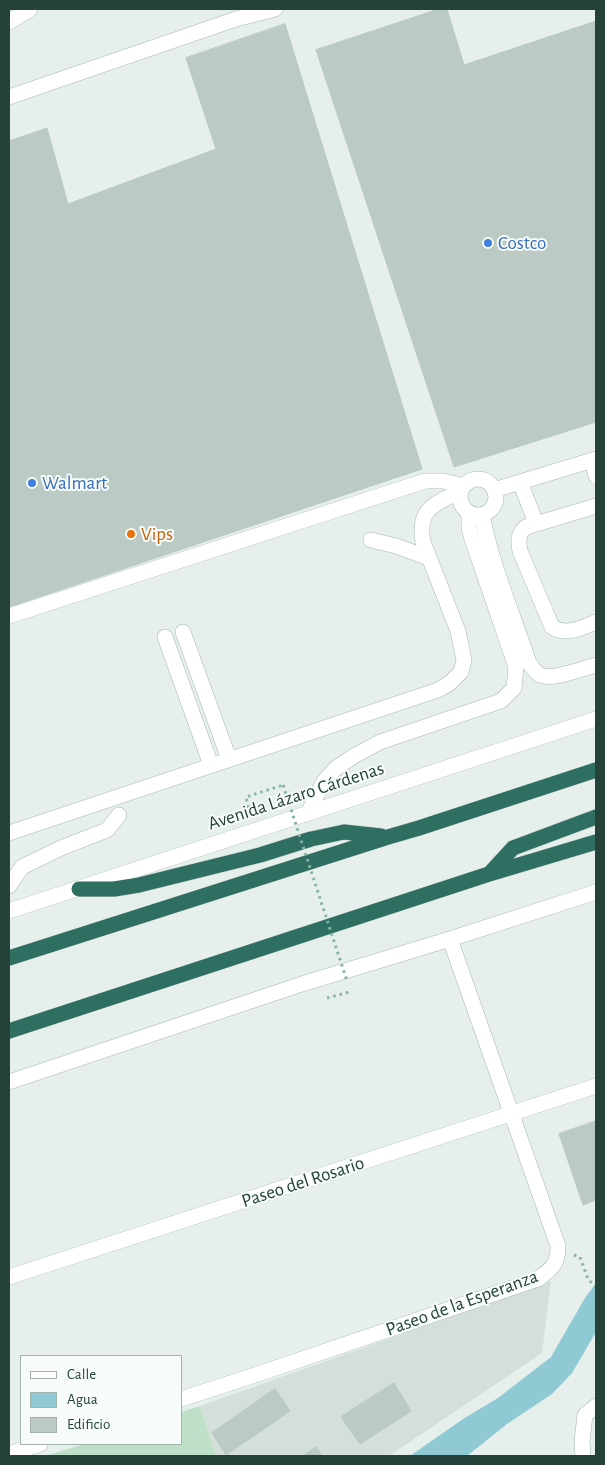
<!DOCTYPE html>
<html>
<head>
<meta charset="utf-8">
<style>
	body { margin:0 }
	#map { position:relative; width:605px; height:1465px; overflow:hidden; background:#e6efeb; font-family:"Alegreya Sans",sans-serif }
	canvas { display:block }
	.frame { position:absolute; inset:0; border:10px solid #24423a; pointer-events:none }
	.legend { position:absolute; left:20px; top:1355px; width:162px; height:90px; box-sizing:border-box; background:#f7fbf9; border:1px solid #a3b1ad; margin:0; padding:6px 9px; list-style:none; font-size:15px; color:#24423a }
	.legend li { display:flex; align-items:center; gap:10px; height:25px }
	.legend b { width:25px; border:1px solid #a3b1ad }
</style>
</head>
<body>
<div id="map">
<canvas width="605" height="1465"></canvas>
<div class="frame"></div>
<ul class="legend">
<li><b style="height:6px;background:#fff"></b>Calle</li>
<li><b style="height:14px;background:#8ec9d4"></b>Agua</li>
<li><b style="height:14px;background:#bbcac4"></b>Edificio</li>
</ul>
</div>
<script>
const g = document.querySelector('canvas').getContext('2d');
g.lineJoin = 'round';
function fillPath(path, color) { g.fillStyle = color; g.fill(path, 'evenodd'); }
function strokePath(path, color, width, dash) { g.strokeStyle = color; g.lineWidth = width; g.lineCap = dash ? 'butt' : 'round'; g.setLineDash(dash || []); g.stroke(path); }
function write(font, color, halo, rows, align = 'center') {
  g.font = font + ' "Alegreya Sans",sans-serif'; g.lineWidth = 4; g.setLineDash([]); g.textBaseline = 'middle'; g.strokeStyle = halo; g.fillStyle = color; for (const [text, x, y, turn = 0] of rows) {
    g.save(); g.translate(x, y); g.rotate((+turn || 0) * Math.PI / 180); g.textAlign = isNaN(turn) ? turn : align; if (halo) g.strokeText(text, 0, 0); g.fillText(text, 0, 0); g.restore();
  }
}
const built = new Path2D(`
	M551,1281L542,1353L389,1456H216L200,1406Z`);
const green = new Path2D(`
	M200,1406L216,1456H45L84,1444H181V1412Z`);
const water = new Path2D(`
	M596,1283V1332L572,1373L552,1394L507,1424L467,1456H410L463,1419L498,1398L551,1357L585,1298Z`);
const building = new Path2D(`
	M439,9H447L464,65L596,21V422L454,467L316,50Z
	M285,24L422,469L9,607V141L47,128L68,204L216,149L186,58Z
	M596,1121V1200L583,1205L559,1134Z
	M394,1383L411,1411L360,1444L341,1417Z
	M275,1389L290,1411L226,1455L212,1433Z
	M316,1447L322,1456H303Z`);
const path = new Path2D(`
	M250,814L246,797L283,785
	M327,998L349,992L348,989
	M574,1255L580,1257L588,1279L596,1287`);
const minor = new Path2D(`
	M9,22L30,9
	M9,97L236,19L275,9
	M592,460L596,476
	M460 497a18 18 0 1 1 36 0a18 18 0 1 1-36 0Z
	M520,482L536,523
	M494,490L596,459
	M596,506L526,527C518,533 518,541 520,551L552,627C566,636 582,628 596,622
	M482,515C492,566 513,614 529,663C532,667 535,672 540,675C551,681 584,668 596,665
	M371,540L396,546L429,558
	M9,616L425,481H443L464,486
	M183,632L229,759
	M165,637L211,765
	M308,813L324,781L336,768L354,756L380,742L501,701L514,688L516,667L472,539L469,528V513
	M9,833L438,690L450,683L461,672L464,660L458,631L423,542C417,508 435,504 461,491
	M9,886L22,867L61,848L107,830L119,815
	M9,911L596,719
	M9,1082L302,984L450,939L596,892
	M9,1277L596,1086
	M181,1399L252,1376L538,1279C552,1268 558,1265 558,1246L450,939
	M9,1454L40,1444
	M583,1456L582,1441L585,1415L596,1406`);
const highway = new Path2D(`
	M490,873L513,848L596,817
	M79,889H114L139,885L260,855L311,839L344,832L381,836
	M9,958L388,837L419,828L596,770
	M9,1031L489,874L596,842`);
const pathBridge = new Path2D(`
	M283,785L347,981`);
const markers = [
	[488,243,5,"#3f7fe0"],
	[32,483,5,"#3f7fe0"],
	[131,534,5,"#e8710a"]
];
const shopNames = [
	["Costco",498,243],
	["Walmart",42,483]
];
const foodNames = [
	["Vips",141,534]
];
const streetNames = [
	["Avenida Lázaro Cárdenas",296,796,-18],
	["Paseo del Rosario",303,1182,-18],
	["Paseo de la Esperanza",462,1303,-20]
];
fillPath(built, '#d4dfda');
fillPath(green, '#bfe0c8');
fillPath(water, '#8ec9d4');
fillPath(building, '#bbcac4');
strokePath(building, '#b8c9c2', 1);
strokePath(minor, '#a8b8b2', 16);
strokePath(highway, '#c2cac8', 16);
strokePath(path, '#86b3a5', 3, [2.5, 4]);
strokePath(minor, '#fff', 15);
strokePath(highway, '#2f6f62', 15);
strokePath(pathBridge, '#86b3a5', 3, [2.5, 4]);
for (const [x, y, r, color] of markers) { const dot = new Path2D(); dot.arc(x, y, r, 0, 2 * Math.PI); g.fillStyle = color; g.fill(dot); strokePath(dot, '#f7fbf9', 2); }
write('19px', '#366cbe', '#f7fbf9', shopNames, 'left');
write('19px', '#c56008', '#f7fbf9', foodNames, 'left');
write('19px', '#24423a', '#f7fbf9', streetNames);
</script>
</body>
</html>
